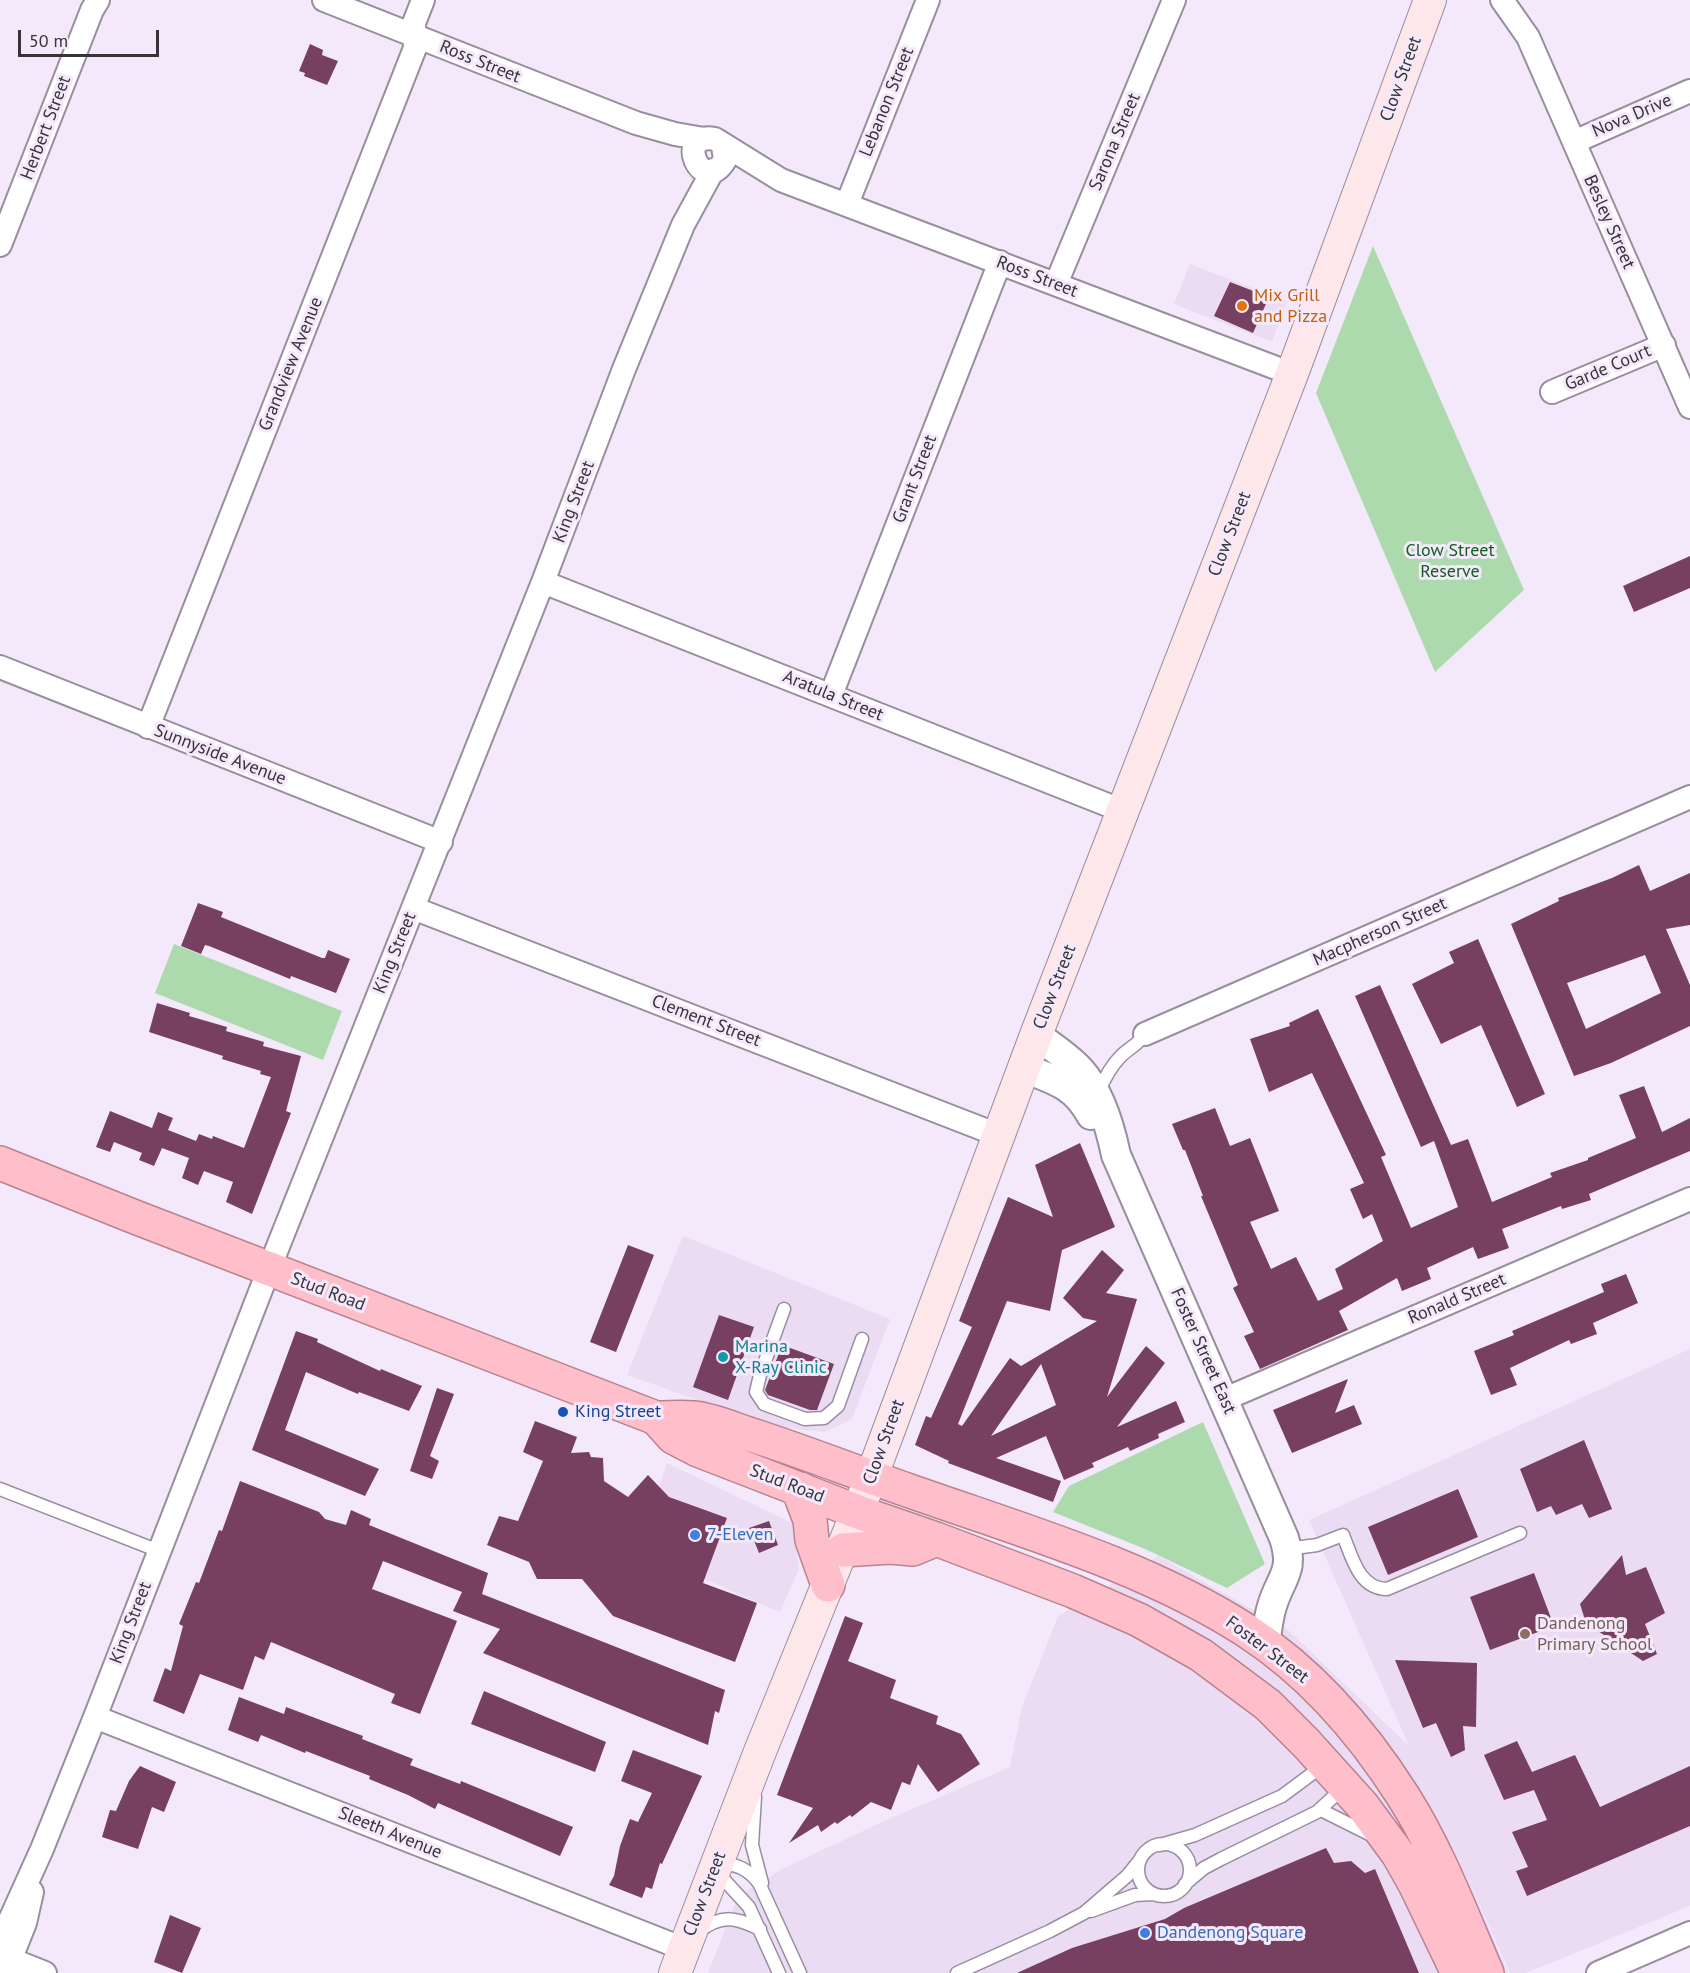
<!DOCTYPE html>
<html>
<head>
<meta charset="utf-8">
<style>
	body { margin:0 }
	#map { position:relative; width:1690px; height:1973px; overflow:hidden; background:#f4e9fb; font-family:"PT Sans",sans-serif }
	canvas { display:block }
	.scale { position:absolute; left:18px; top:30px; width:141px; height:27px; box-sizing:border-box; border:3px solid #373339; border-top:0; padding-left:8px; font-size:18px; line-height:21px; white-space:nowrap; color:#373339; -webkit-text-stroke:4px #f4e9fb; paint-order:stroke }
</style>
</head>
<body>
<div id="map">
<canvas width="1690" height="1973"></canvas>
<div class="scale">50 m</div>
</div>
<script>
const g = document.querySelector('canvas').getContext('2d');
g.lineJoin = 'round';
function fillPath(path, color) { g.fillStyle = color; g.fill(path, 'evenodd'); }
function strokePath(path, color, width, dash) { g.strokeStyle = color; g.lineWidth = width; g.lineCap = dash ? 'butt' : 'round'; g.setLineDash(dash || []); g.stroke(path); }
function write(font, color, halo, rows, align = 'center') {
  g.font = font + ' "PT Sans",sans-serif'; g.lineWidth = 6; g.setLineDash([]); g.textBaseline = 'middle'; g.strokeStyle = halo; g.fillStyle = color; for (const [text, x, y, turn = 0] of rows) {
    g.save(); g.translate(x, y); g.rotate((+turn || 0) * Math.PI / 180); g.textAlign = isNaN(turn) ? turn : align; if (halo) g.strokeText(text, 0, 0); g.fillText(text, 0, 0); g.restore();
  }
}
const built = new Path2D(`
	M1190,264L1287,301L1272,342L1174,304Z
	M683,1236L890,1319L852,1419L825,1432L775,1427L627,1375Z
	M1690,1349V1906L1526,1973H1510L1467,1876L1508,1973H708L738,1896L784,1868L882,1822L1010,1767L1022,1707L1058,1616L1158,1556L1287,1629L1409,1746L1309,1520Z
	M667,1463L792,1523L799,1569L780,1612L638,1550Z`);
const green = new Path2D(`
	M1373,246L1524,590L1435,672L1316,393Z
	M174,944L342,1011L323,1060L155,993Z
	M1203,1422L1265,1564L1227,1588L1145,1549L1053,1512L1069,1486Z`);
const building = new Path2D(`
	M310,44L323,50L322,55L338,61L327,85L304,76L305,73L299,71Z
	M1230,282L1269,297L1253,333L1214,316Z
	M1690,556V588L1634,612L1623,586Z
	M1639,865L1650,891L1690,873V925L1666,929L1690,985V1026L1611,1063L1574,1076L1511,924L1559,901L1558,898L1612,878ZM1645,955L1661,993L1586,1029L1567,983Z
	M198,903L223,912L221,917L322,958H325L328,950L350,959L336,993L291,976L290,979L209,946L205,945L201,954L181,946Z
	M1478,939L1545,1094L1517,1107L1481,1025L1441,1044L1412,984L1454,963L1449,952Z
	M1380,985L1451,1145L1468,1139L1492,1202L1552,1177L1550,1173L1588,1160V1158L1636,1138L1619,1095L1644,1086L1662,1132L1690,1118V1151L1589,1194L1591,1200L1562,1209L1561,1206L1502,1229L1509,1248L1478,1259L1473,1247L1427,1268L1431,1279L1402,1291L1397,1278L1339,1311L1348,1330L1260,1369L1244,1336L1254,1332L1233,1288L1238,1285L1201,1196H1203L1185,1150H1183L1172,1124L1215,1108L1230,1146L1250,1138L1279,1211L1250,1222L1271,1269L1296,1257L1318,1301L1343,1289L1335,1269L1383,1241L1372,1214L1363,1219L1350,1189L1364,1183L1312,1073L1269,1092L1250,1039L1290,1026L1289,1023L1318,1009L1386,1155L1381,1157L1411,1228L1458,1207L1434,1141L1421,1147L1355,996Z
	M157,1003L190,1013L189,1016L227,1027L226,1031L264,1042L263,1046L301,1056L286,1111L291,1113L252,1214L226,1202L233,1182L204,1171L198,1185L182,1178L189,1158L162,1148L154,1166L139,1160L142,1153L114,1142L110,1152L96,1147L110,1111L152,1128L158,1112L173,1118L168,1130L196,1141L199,1134L212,1139L213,1136L244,1148L271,1077L260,1074L261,1071L222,1059L223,1056L149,1032Z
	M1080,1143L1115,1227L1062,1250L1050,1311L1007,1301L958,1424L962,1426L1010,1358L1021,1366L1097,1321L1083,1318L1063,1298L1102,1250L1124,1270L1106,1293L1137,1299L1107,1397L1146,1346L1165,1363L1117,1427L1176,1401L1185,1422L1158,1434L1159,1438L1130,1451L1128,1447L1092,1463L1094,1467L1064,1480L1046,1436L996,1458L1061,1481L1053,1502L948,1463L949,1461L915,1445L926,1416L931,1418L972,1327L959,1321L1008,1197L1053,1217L1035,1165ZM1041,1364L1056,1405L991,1436Z
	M628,1245L654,1255L616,1352L590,1342Z
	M1626,1274L1638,1303L1593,1323L1597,1334L1571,1344L1569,1340L1510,1368L1517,1385L1491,1395L1474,1351L1514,1335L1512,1331L1604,1292L1601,1284Z
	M719,1315L754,1327L728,1400L693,1387Z
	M296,1331L318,1339L317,1342L380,1371L381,1369L422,1386L409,1411L359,1392L358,1394L306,1372L285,1430L379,1469L365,1496L252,1450Z
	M782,1345L834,1364L817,1410H810L768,1395L765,1390Z
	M1348,1379L1335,1413L1354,1405L1362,1424L1292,1453L1273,1410Z
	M437,1388L454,1394L430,1456L439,1461L432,1479L410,1471Z
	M535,1421L577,1437L571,1453L589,1452L591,1457L603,1458L604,1481L628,1497L648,1475L669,1497L727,1518L703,1583L757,1603L735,1662L613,1616L582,1579H537L529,1562L487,1545L499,1516L518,1521L543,1461L523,1452Z
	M1584,1440L1612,1509L1589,1518L1582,1504L1556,1515L1551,1506L1537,1512L1520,1469Z
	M240,1481L319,1512L325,1519L346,1525L351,1510L371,1519L369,1525L488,1573L482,1594L725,1690L719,1713L715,1711L708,1745L483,1653L500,1629L453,1611L462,1592L383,1561L372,1589L457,1621L420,1714L391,1703L395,1694L271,1642L264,1660L255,1656L243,1690L200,1674L184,1714L153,1701L165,1668L171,1671L183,1626L179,1624L196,1582L199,1583L219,1530L222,1531Z
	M1458,1489L1478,1537L1388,1575L1368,1527Z
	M769,1521L778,1545L759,1553L749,1528Z
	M1622,1555L1626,1575L1646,1567L1665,1613L1645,1624L1657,1654L1643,1661L1586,1623L1580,1604Z
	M1534,1573L1554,1626L1490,1650L1470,1597Z
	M845,1616L863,1623L848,1661L896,1680L890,1698L938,1716L936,1724L961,1734L980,1764L938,1792L918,1764L910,1785L902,1782L891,1810L871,1802L852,1817L850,1815L837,1824L835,1822L821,1832L818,1825L789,1843L813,1808L777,1795Z
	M1395,1660L1477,1663L1476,1727L1463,1726L1465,1750L1451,1757L1436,1723L1423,1728Z
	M484,1691L606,1742L595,1772L471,1724Z
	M239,1697L284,1714L286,1707L363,1736L362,1739L413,1759L410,1765L460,1784L461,1781L573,1827L560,1856L438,1803L435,1809L408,1795L369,1779L370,1776L306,1751L305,1753L261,1735L258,1742L228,1730Z
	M1517,1741L1532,1772L1575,1755L1600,1807L1690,1766V1826L1527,1896L1516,1871L1528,1867L1512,1832L1547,1820L1534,1790L1504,1800L1484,1755Z
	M633,1750L702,1776L662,1864L660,1863L652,1889L646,1887L642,1898L609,1885L614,1876L620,1846L630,1819L638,1822L652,1793L621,1781Z
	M140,1766L176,1782L164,1812L152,1807L138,1849L102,1837L110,1810L116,1811L129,1781Z
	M1326,1848L1334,1863L1351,1861L1365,1873L1375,1869L1419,1973H1017L1072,1948L1165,1919L1184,1908Z
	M170,1915L201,1928L182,1973L154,1962Z`);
const service = new Path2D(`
	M1098,1093C1104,1079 1110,1067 1121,1056C1129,1048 1139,1044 1145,1034
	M784,1309L760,1375L756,1392L764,1404L805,1419L824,1418L838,1406L862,1339
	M0,1489L159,1551
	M1287,1549L1317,1545L1343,1535C1352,1557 1359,1589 1387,1589L1520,1533
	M755,1797L752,1845L762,1883
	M1321,1810L1371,1835
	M1138 1870a26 26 0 1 1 52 0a26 26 0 1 1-52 0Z
	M1160,1845L1195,1835L1282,1796L1325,1764
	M719,1863C737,1864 748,1869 759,1883L800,1973
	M716,1871L749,1907L779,1973
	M1185,1884L1204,1868L1221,1859L1317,1812L1344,1787
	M1091,1911L1135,1895L1154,1894
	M698,1932C721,1914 735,1917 760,1929
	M957,1973L1050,1931L1084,1913L1127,1876L1140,1860`);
const minor = new Path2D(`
	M324,0L636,123L675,134L704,139
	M1502,0L1528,37L1690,407
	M1574,142L1690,91
	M723,146L725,160C702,198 673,131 715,139L781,180L1292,374
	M847,204L928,0
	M0,245L92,10L98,0
	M1056,284L1174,0
	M1552,392L1664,345
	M543,582L1123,811
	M0,667L441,842
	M831,695L1000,262
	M148,727L415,48L414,23L423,0
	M413,908L998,1135
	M1145,1034L1690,797
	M1225,1399L1690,1199
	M95,1717L684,1949
	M0,1942L42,1849L95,1717L269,1269L543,582L624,369L683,225L713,170
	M0,1955L45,1973
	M5,1973L25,1923L32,1892
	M1598,1973L1690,1933`);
const tertiary = new Path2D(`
	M1036,1035C1051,1046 1067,1056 1080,1070C1100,1092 1110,1126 1116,1155L1284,1538C1295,1572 1281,1576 1272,1606C1268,1619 1267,1632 1265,1645
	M1024,1068C1054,1080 1074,1084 1091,1115`);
const secondary = new Path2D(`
	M675,1973L759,1754L871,1478L1036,1035L1292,374L1430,0`);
const trunk = new Path2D(`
	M0,1163L135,1217L656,1418C669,1418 682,1417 694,1418C714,1420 735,1430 755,1436C807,1453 858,1473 910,1491C1023,1531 1146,1566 1247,1631C1310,1672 1363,1733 1403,1796C1438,1851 1461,1913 1487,1973
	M656,1418L673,1437L698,1450L858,1512L936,1539L1073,1591L1139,1620L1201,1655L1268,1705L1306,1743L1362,1805L1398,1854L1415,1884L1458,1973
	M801,1489L802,1499L810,1520L812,1540L828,1585
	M843,1550L890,1547L913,1549L932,1541`);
const markers = [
	[1242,306,6,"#e8710a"],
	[723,1357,6,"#0f9aa8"],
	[563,1412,6,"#1a4fb4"],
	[695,1535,6,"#3f7fe0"],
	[1525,1634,6,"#8d6e63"],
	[1145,1933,6,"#3f7fe0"]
];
const streetNames = [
	["Ross Street",480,62,22],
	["Clow Street",1401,79,-70],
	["Lebanon Street",887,102,-68],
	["Nova Drive",1632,116,-23],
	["Herbert Street",46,128,-69],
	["Sarona Street",1115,142,-67],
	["Besley Street",1609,222,66],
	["Ross Street",1037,277,21],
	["Grandview Avenue",291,364,-68],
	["Garde Court",1608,368,-23],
	["Grant Street",915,479,-69],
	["King Street",574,502,-69],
	["Clow Street",1230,534,-69],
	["Aratula Street",833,696,22],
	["Sunnyside Avenue",220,755,21],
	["Macpherson Street",1380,932,-24],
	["King Street",395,953,-68],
	["Clow Street",1055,987,-69],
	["Clement Street",706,1021,21],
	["Stud Road",328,1292,21],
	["Ronald Street",1457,1299,-23],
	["Foster Street East",1203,1351,66],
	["Clow Street",884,1442,-70],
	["Stud Road",787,1484,21],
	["King Street",131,1623,-69],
	["Foster Street",1267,1650,37],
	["Sleeth Avenue",390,1833,22],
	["Clow Street",705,1894,-69]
];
const foodNames = [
	["Mix Grill",1254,296],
	["and Pizza",1254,317]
];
const parkNames = [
	["Clow Street",1450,551],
	["Reserve",1450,572]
];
const cultureNames = [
	["Marina",735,1347],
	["X-Ray Clinic",735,1368]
];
const transitNames = [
	["King Street",575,1412]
];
const shopNames = [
	["7-Eleven",707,1535],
	["Dandenong Square",1157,1933]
];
const educationNames = [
	["Dandenong",1537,1624],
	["Primary School",1537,1645]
];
fillPath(built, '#ebdcf4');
fillPath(green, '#addaad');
fillPath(building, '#773f60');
strokePath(service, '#988e9e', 15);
strokePath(minor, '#988e9e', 26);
strokePath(tertiary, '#988e9e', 32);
strokePath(secondary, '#988e9e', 34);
strokePath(trunk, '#b8838e', 36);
strokePath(service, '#fff', 12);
strokePath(minor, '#fff', 22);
strokePath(tertiary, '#fff', 28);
strokePath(secondary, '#fee7eb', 32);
strokePath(trunk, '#febeca', 33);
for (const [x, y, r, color] of markers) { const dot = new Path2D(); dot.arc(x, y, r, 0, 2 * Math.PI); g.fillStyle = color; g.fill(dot); strokePath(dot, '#f4e9fb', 2); }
write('18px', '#373339', '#f4e9fb', streetNames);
write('18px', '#c56008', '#f4e9fb', foodNames, 'left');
write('18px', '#145d1d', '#f4e9fb', parkNames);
write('18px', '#0d838f', '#f4e9fb', cultureNames, 'left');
write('18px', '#164399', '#f4e9fb', transitNames, 'left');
write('18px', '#366cbe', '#f4e9fb', shopNames, 'left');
write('18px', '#785e54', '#f4e9fb', educationNames, 'left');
</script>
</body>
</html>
